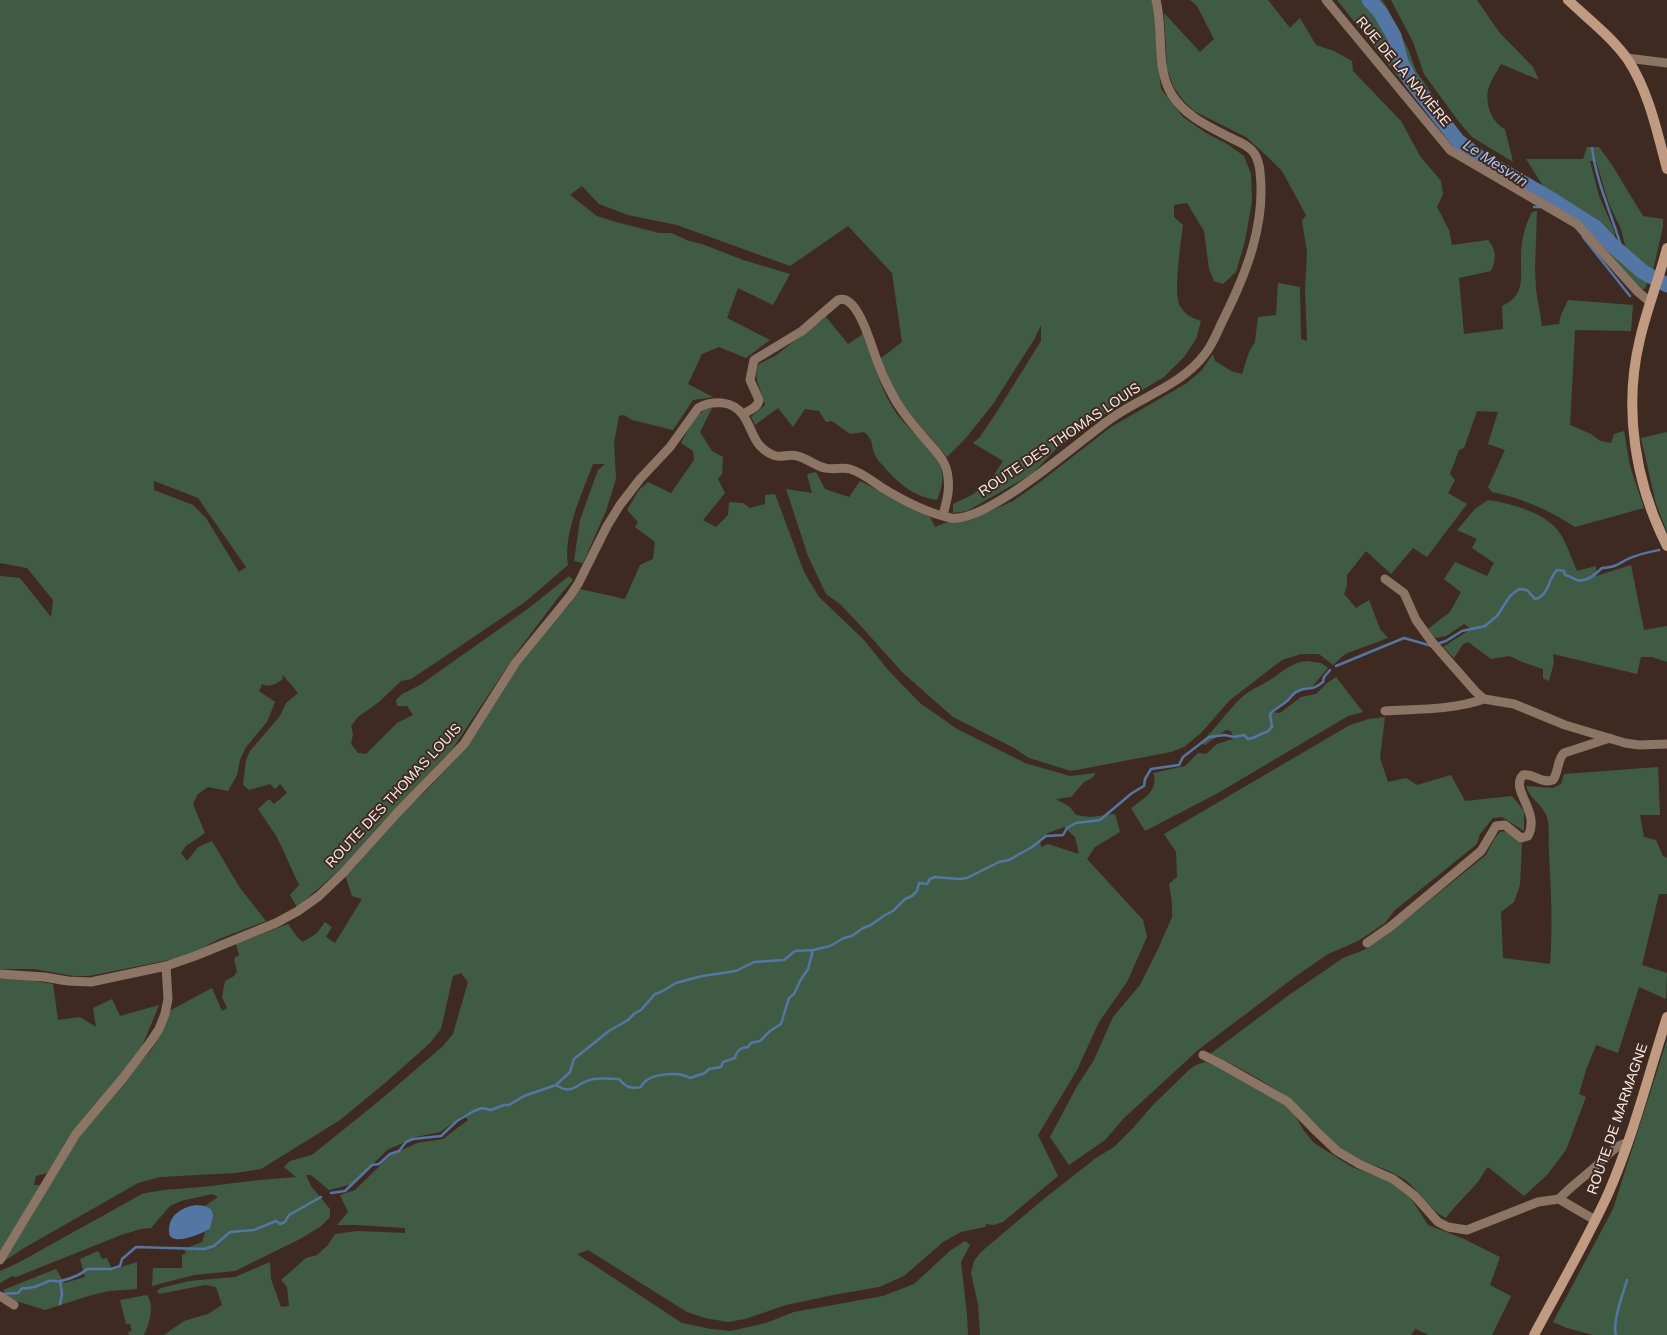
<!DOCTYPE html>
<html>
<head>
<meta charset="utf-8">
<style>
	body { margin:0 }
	canvas { display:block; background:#3f2a22 }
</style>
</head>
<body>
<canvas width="1667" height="1335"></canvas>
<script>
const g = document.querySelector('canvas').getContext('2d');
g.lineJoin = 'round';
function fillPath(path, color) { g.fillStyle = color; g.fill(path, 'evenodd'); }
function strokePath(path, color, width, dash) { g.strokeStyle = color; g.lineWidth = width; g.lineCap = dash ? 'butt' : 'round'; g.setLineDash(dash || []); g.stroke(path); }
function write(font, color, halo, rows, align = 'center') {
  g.font = font + ' Arial,sans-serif'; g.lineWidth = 4; g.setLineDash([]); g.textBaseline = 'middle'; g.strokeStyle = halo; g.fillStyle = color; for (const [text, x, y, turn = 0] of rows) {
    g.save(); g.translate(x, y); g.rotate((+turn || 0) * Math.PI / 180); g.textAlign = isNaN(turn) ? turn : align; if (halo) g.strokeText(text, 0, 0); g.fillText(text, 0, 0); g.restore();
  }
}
const green = new Path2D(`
	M0,0H1152L1154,5L1157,53L1161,89L1183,117L1206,133L1227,144L1244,156L1251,174L1252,201L1245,241L1236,272L1223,284L1214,281L1209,269L1204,231L1187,203L1174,205V217L1183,225C1181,241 1173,295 1180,306C1185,315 1192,318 1201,321L1196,339L1184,357L1164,377L1119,404L1056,449L1032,474L967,511L953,513V504L970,496L988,484L1003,461L973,443L980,437L998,410L1041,341V325L1035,338L993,404L966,438L947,457L904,407L892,387L880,359L902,342L892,273L848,226L790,266L677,225L628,215L599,204L582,186L570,195L597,216L616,222L659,233H671L689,241L702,244L743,260L790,274L773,305L738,288L727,318L770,340L746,358L719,347L702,354L688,384L713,397L693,400L673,430L632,420L624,415L619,416L614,443L616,479L606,511L583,563L574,561L580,520L598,470L605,464H593C582,493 563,534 568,565L525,602L459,647L411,679L401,681L379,702L358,717L351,726L353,734L351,744L358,753L366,754L397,723L413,715L407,706H397L396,700L402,694L420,685L529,608L569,576L573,580L560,595L517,652L453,748L376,829L342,868L297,907L290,895L299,885L277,837L258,809L269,799L274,804L287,793L280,784L275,789L270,784L249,790L243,785L246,760L250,751L280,716L286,703L298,693L283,675L282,680C275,684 270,688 262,684L259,691L275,702L267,722L246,747L240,760L237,775L228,791L208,787L198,794L193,804L205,833L186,846L181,853L187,861L198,847L212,841L240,888L266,921L219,939L195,952L169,960L89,976H74L34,969H0V576L20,578L51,617L53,600L27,568L0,563ZM154,481L198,498L246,567L239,572L206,518L193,505L154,490Z
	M1190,0H1268L1290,28L1300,18L1316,45L1334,51L1352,61L1353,71L1401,121L1420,156L1441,181L1443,194L1437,207L1449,230L1452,245L1488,240C1497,250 1496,260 1491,271L1459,278L1464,334L1503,329L1502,306C1525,296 1521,278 1521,257C1521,242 1525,225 1532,212L1537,211L1535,268L1536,290L1542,326L1559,324C1561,312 1564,310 1568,300L1633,305L1631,331L1575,330L1570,425L1591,434L1600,441L1611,443L1614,434L1624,431L1630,466L1644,508L1575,527C1549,510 1522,498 1492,492L1488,487L1505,450L1488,444L1498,412L1477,411L1464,448L1459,450L1450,474L1455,480L1448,493L1467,504L1427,557L1413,548L1391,574L1366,551L1347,575V585L1344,594L1356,608L1369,600L1380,629L1388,638L1345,654L1333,665L1319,654H1301L1282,660L1230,700L1202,732L1184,747L1171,752L1071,771L1029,758L1014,748L953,717L902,672L860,625L840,604L826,594L808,556L786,489L812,493L807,474L816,472L825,489L849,497L860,481L930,517L935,527L948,522L968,521L1013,501L1040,482L1111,427L1187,383L1202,370L1213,354L1215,361L1231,371L1242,374L1249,352L1255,342L1258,317L1276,315L1278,283L1300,287L1301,339L1307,341L1305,290L1307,252L1302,221L1306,215L1282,171L1268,157L1246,137L1194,111L1182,99L1173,86L1167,68L1164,13L1200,52L1214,39L1197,6Z
	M1337,0H1361L1370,6L1394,42L1401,68L1421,100L1415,98Z
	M1372,0H1382L1389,11L1409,51L1416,71L1460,134L1455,133C1438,111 1418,89 1405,64C1402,58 1404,51 1401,45C1395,29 1383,13 1372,0Z
	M1391,0H1477L1499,32L1533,67L1539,80L1501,64C1497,72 1490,81 1488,90C1485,104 1492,123 1505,129L1513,162L1472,137L1459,122L1424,74L1413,42Z
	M1587,147H1599L1612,165L1643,216L1663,219V227L1653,270H1646L1627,253L1621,229L1609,204L1596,161H1590L1599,196L1614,230L1617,247L1603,226L1577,207L1552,195L1543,186L1526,159H1583Z
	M1587,226L1648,281L1645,289H1639Z
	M826,317L848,344L863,334C872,359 879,385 893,408C913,441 958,455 937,500C915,497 899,484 885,468C882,464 877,460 875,455C870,443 875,442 864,432L850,434L832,421L826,422L819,411L805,409L793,427L778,408L755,425L751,417L765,405C762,390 752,378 759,364L775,356Z
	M712,408L700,432L712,451L723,457L722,474L718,479L725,493L703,520L716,527L728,515L729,502L743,503L750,508L765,504V495L775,494L804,572L819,597L864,640L888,670L920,703L957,729L1025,763L1070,776L1096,773L1092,778L1084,782L1071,797L1056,799L1070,807L1076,815L1090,817L1115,814L1120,832L1095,847L1087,859L1143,920L1147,937L1127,982L1099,1022L1077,1070L1038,1135L1058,1176L1003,1222L993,1225L986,1224L985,1227L961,1232L943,1242L904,1276L879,1287L833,1295L786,1305L745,1319L728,1322L705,1318L687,1312L588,1250L577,1254L682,1323L711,1329L731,1331L766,1323L794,1312L883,1296L914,1284L951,1250L965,1241L970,1245L961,1262L967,1315L968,1335H164L184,1321L208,1314L222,1305L216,1287L205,1285L159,1294L157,1291L161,1288L189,1281L235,1277L270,1262L271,1279L281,1307L289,1306L287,1287L281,1280L306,1258L317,1255L328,1245L335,1234L357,1231L405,1233V1228L356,1225H337L348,1212L340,1195L355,1190L391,1155L417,1143L443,1139L468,1120L464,1115L440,1132L416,1137L387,1150L353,1184L329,1190L311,1175H306L311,1186L330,1209V1217L320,1227L300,1239L235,1271L194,1275L152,1286L153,1268H182V1255L186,1253L184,1249L202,1242L205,1232L210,1229L211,1209L205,1206L218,1197L212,1194L181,1201L170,1206L151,1228L141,1229L121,1235L16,1277L12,1276L0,1283V1271L16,1264L142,1194C167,1188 187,1189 211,1186C239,1182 267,1179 296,1177L284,1167L290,1161L312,1155L379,1101L442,1047L453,1034L468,982L461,973L453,976L441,1029L430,1043L385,1083L340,1120L261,1169L235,1173L160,1177L138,1183L24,1248L3,1262L30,1219L77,1136L152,1049L171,1010L212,988L222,1011L227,1008L222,997L225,981L234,976L237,972L234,958L239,955L236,944L288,924L297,937L303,942L317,933L325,922L332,927L326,937L335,943L362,899L352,896L345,875L354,868L378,838L402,813L427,790L461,753L527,652L559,615L570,604L580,589L625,599L640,565L653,559L655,542L635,527L638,522L627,510L639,490L648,482L671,493L694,460L693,451L681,443C688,431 696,409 712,408ZM1064,827L1075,837L1079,854L1048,844L1041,847L1040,840L1048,833Z
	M1667,432V532L1656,504L1641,438Z
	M1488,500C1510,503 1546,513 1559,532C1567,543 1571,558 1577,571L1596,566V576L1631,565L1644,630L1667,626V662L1652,657H1641L1637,674L1553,654L1554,662L1549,681L1543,678V669L1522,662L1510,656L1491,659L1468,642L1463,644L1454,658L1443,647L1471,629L1464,624L1446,636L1435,638L1428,629L1450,612L1461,592L1444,579L1455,562L1487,576L1494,563L1472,548L1477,539L1457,530L1475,509Z
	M1307,661L1321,663L1328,668L1312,687L1298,690L1271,712L1280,713L1301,697L1316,694L1327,683L1336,677L1363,712L1348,716L1218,793L1145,831L1131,808C1142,800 1160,790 1153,773L1185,766L1198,753L1206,754L1217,744L1233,739L1231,731L1226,730L1205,745L1200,743C1216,729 1227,711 1242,697C1251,689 1263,685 1273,678C1283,671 1293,662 1307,661Z
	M1385,717L1380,758L1388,782L1406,778L1417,785L1451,775L1465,801L1512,796L1524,811V831L1502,817L1493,818L1480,834L1477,844L1395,910L1385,923L1358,941L1328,954L1296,976L1198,1050L1123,1119L1105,1140L1069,1165L1050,1137L1076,1088L1094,1060L1113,1017L1140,985L1158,949L1172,917V902L1169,884L1177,877L1176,852L1164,834L1350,725L1369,719Z
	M1658,767L1660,815H1640L1644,837L1656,840L1663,856L1667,858V894H1659L1642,965L1667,973L1666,999L1639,987L1618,1053L1596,1045L1586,1070L1579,1094L1586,1097L1566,1150L1547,1175L1524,1196L1488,1167C1483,1172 1481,1179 1476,1184C1466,1196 1455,1205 1446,1218C1429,1210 1419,1190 1404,1179C1386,1167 1363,1164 1345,1152C1322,1136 1306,1111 1284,1095C1262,1080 1234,1064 1210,1054L1289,995L1343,958L1364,950L1384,937L1486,855L1494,839L1500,832L1507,831L1522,844L1520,885L1514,902L1501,912L1503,958L1550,964C1553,927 1551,889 1549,852C1548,841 1550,827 1547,817C1542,803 1530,800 1526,786L1553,788L1561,784L1564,774Z
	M0,979H23L53,984L58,1020L80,1017L96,1027L93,1008L112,999L120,1016L159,1005L141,1049L123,1074L78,1127L47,1173L36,1176L34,1185H40L0,1253Z
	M1667,1040V1335H1593L1567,1328L1553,1322L1613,1209Z
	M1205,1062L1218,1067L1280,1100L1292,1110L1304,1131L1314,1143L1352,1167L1394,1183L1410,1197L1428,1225L1464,1239L1500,1257L1490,1285L1511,1296L1492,1335H1429L1415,1329L1411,1335H980L978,1304L971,1273L974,1261L981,1252L1045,1198L1096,1158L1114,1147L1133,1128L1153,1105L1190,1069L1196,1065Z
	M98,1251L102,1259L107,1258L112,1270L137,1262V1289L109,1291L92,1295L45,1310L10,1299L3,1290L56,1269L64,1283L85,1277L80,1259Z
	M147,1295C155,1306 149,1324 144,1335H129L128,1332L132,1331L130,1324H126L120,1300Z`);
const water = new Path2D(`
	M196,1205L205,1206L211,1209L213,1215L210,1229C202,1233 179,1244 171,1237C169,1235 169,1233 169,1230C169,1215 182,1207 196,1205Z`);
const stream = new Path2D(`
	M1592,148C1597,186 1614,219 1624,256
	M1534,207H1542
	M1583,237L1630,296
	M1437,644L1446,641L1462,631L1485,626L1497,616L1510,596L1519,589L1527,590L1535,599C1550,595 1548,578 1557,570L1564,571L1565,575C1570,576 1573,578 1577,580C1586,583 1596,574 1602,568C1616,567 1616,565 1628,559C1638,554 1649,552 1659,550
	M1336,666L1404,638L1432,646
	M556,1085C574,1097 577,1081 594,1079C602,1078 611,1079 619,1079C626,1087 630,1089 641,1087C647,1073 678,1071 690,1078L705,1073L709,1069L721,1067L723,1062L735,1058C737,1050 740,1048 748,1047L751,1043L760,1041L770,1031L781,1024L789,998L794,994L800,981L808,969L813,950
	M331,1193L345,1191L372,1165L379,1164L390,1154L399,1151L406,1142L413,1139L441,1136L457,1121L474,1111L482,1108L491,1110L504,1105H509L524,1096L556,1085L570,1072L574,1059L609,1031L628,1020L635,1013L641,1010L655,994L661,992L676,983L702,976L736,971L754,962L784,960L795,951L813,950L830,946L844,938L852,936L863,928L871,925L885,915L893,911L905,899L912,896L917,891L919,883L927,884L930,879L935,877L959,879L967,878L999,862L1009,860L1032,847L1046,836L1063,835L1067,828L1076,823L1100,820L1132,793L1144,786L1145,779L1151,769L1179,765L1183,757L1209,737L1225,735L1234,737L1244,735L1248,739C1257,738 1260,733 1267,732L1272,727L1270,714C1276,708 1283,705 1289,699C1292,696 1293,693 1298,691C1309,686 1311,692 1323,682L1324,677L1330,670
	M3,1294L18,1293L22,1288C31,1290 41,1284 49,1281C53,1280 57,1282 61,1281C69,1279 81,1275 87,1269H111L120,1266L122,1259L136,1247L204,1249L214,1246L230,1232L254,1230L276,1221L280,1224L285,1222L289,1215L321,1197
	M60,1304L62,1294L60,1281
	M1616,1335C1612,1322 1623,1294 1627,1280`);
const river = new Path2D(`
	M1369,0L1380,12L1394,36L1401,62L1411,81L1458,141L1480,158L1551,199L1595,227L1612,245L1643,272L1667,285`);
const minor = new Path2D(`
	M1326,0L1450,150L1577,224L1637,291L1650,302
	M1627,58L1667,63
	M743,414C749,410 758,408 759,400L750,380L754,360L802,331L838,300C857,293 870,342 875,355C879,367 884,379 890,390C898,407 909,420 921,434C932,448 947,459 948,478C950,491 946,503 943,515
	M1385,579L1404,593L1416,620L1432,642L1475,691L1484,699L1514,704L1565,725L1625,743L1639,745L1667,744
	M1385,711C1418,709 1453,710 1484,699
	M1367,943L1390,927L1481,851L1496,826L1505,825L1521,838L1528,836C1541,811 1509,790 1523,775C1534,773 1541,784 1553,780C1559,771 1557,760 1564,753L1610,738
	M0,974L44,977L68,981L91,982L166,966L195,956L276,923L298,911L319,896L343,873L397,813L464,744L516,662L570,596L578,584L607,526L620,505L640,479L670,447L698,408C711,400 733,400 743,415C754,431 752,445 773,455C781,459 789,453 797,456C807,458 815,466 825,468C833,470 842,467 850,469C861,472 872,481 881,487C902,500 926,513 951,518C986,524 1078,442 1109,420C1140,397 1181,386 1205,354C1213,344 1218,330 1224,318C1246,274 1266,224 1260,172C1260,167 1257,157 1254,153C1250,147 1240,142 1233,139C1210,127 1186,117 1172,95C1155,68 1164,30 1156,0
	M1203,1055L1221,1064L1288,1102L1316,1131L1337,1151L1359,1164L1393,1179L1414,1195L1438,1222L1448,1227L1467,1230L1538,1202L1559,1199L1595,1220
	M1559,1199C1570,1187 1583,1178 1595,1167C1606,1158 1613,1146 1627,1143
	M0,1260L76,1134L123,1078L149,1044L159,1029L165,1014L168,999L166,966
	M0,1296L14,1305`);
const secondary = new Path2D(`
	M1568,0C1588,19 1612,37 1628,60C1649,92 1657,132 1667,169
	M1667,248C1659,279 1647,308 1640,339C1623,408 1635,483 1667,546
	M1534,1335C1559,1288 1586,1242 1608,1194C1633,1137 1648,1076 1667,1017`);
const streetNames = [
	["RUE DE LA NAVIÈRE",1403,72,50],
	["ROUTE DES THOMAS LOUIS",1060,440,-34],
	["ROUTE DES THOMAS LOUIS",394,796,-47],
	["ROUTE DE MARMAGNE",1618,1119,-71]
];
const waterNames = [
	["Le Mesvrin",1495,164,33]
];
fillPath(green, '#405b43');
fillPath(water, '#5376a5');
strokePath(stream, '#5376a5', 2.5);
strokePath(river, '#5376a5', 15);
strokePath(minor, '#8c7565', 9);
strokePath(secondary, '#c09b82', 10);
write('14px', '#f8eae4', '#3f2a22', streetNames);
write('italic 15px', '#abcaf4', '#3f2a22', waterNames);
</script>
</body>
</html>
